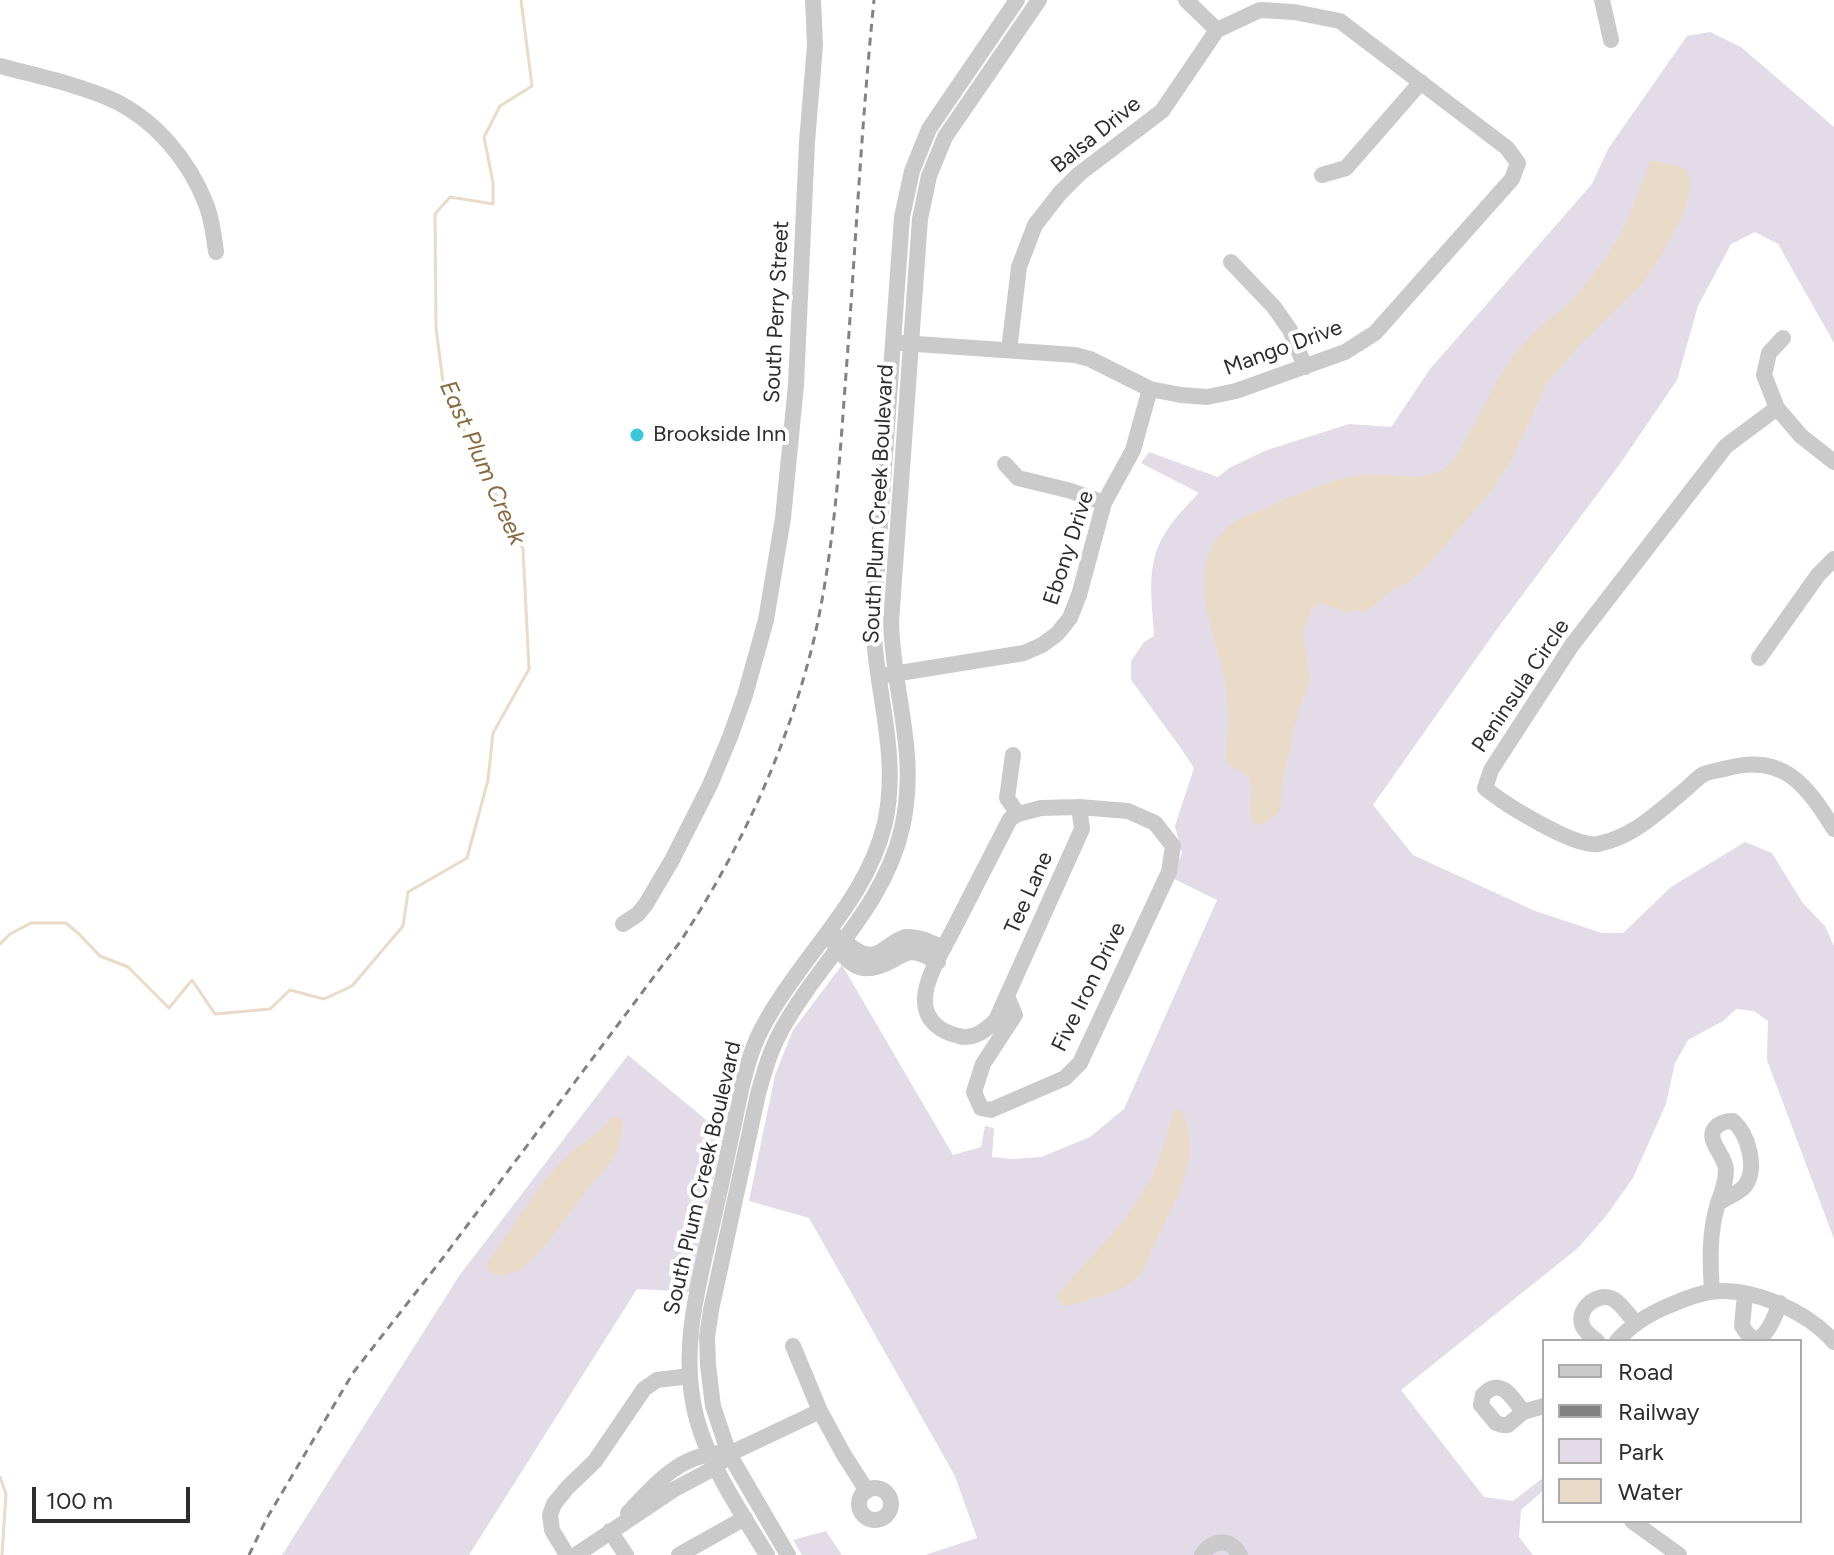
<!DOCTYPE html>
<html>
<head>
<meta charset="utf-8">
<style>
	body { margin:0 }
	#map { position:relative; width:1834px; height:1555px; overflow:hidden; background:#fff; font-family:Figtree,sans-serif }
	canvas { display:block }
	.legend { position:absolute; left:1542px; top:1339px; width:260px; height:184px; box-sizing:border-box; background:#fff; border:2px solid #ababab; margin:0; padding:10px 14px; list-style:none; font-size:24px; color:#2d2d2d }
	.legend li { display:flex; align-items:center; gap:16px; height:40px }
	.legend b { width:40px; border:2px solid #ababab }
	.scale { position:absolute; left:32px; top:1487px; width:158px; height:36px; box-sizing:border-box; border:4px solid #2d2d2d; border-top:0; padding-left:10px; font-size:24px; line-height:28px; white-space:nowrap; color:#2d2d2d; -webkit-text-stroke:6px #fff; paint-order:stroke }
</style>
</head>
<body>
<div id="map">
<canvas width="1834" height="1555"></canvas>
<ul class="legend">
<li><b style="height:10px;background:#cacaca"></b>Road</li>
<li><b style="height:10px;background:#828282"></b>Railway</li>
<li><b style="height:22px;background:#e4dbe9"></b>Park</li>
<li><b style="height:22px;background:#e9dbc8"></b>Water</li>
</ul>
<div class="scale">100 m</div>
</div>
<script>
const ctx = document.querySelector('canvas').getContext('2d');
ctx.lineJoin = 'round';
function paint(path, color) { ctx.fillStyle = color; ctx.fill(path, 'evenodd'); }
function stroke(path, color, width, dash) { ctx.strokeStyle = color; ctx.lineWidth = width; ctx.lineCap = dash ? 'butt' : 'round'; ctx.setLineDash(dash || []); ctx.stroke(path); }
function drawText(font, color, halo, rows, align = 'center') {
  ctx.font = font + ' Figtree,sans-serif'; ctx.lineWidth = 8; ctx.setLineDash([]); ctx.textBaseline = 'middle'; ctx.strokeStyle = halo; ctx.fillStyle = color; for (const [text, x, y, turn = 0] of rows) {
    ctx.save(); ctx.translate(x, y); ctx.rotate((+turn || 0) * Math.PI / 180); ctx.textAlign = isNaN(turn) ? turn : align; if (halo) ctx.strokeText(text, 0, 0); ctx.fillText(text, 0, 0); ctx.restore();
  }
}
paint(new Path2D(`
	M1710,32L1741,47L1834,127V343L1778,244L1755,232L1731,244L1698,306L1677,380L1622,461L1497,629L1373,805L1413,855L1535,911L1602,933H1623L1671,887L1745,842L1772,853L1802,902L1825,926L1834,946V1239L1767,1060L1768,1021L1754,1011L1736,1009L1723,1021L1688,1040L1675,1063L1666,1104L1633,1178L1606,1216L1578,1248L1401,1390L1484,1497L1513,1501L1544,1477V1490L1521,1510L1519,1537L1533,1555H925L977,1538L955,1476L809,1218L749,1201L775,1075L793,1030L842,965L953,1155L981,1147L985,1126L994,1128L992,1157L1013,1159L1041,1157L1090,1137L1124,1109L1217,900L1172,878L1182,853L1175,826L1194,768L1180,747L1131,680V661L1144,642L1154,636C1153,612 1148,584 1154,560C1160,533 1180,512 1199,493L1141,463L1149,452L1218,477L1229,468L1267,450L1349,424L1391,427L1430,369L1592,184L1608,149L1687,36Z
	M628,1055L723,1134L690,1292L637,1289L469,1555H282L459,1276Z
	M826,1531L842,1555H802L793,1540Z`), '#e4dbe9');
paint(new Path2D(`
	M1650,160C1661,163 1679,164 1688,171L1690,185L1684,213L1662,254L1641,285L1575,350L1547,383L1513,456L1495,486L1423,571L1408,583L1391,591L1364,613L1356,610L1347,613L1319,602L1311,611L1303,632L1310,680L1299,709L1298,718L1293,728L1291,748L1284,773L1280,809L1276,815L1268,822L1256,825C1244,814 1255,795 1250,781C1246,770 1231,769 1225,761C1228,736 1229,713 1226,689C1220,643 1189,592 1212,547C1216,538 1224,530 1232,524C1243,516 1257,512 1270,506C1299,494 1330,479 1362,475C1387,472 1422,484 1445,468C1453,462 1458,453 1463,444C1477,420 1489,394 1504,370C1515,352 1528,338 1543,324C1551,318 1560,312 1567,305C1611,259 1631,220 1650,160Z
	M1177,1109L1181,1110C1206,1155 1173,1204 1154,1245C1148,1258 1145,1273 1132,1282C1114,1294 1089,1300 1067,1306L1062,1305L1057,1299V1295C1086,1261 1119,1232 1142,1194C1158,1169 1166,1141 1173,1112Z
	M616,1117L623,1121C623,1131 620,1142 617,1151C610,1167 596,1178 586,1191C568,1214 550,1243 528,1263C517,1274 495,1282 486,1266L489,1261L540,1186L559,1164L574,1150L601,1130L611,1118Z`), '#e9dbc8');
stroke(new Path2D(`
	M0,944L10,934L31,923H66L79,934L100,956L128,967L169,1008L192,980L215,1014L270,1009L290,990L324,999L352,986L403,926L408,892L467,858L488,780L493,733L529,669L523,549L444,390L436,328L435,214L450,197L493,204V183L484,137L500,106L532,86L521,0
	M0,1477L6,1494L2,1555`), '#e9dbc8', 3);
stroke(new Path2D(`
	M1186,0L1217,30
	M1602,0L1611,40
	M0,66C37,76 77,84 113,100C155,120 189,160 206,204C212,219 214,236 216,252
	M1322,175L1346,168L1421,82
	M1231,262L1274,307L1290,330L1305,367
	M1783,338L1769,353L1764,375L1777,408L1801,436L1834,462
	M902,343L1075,355L1090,359L1150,389L1181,395L1207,397L1236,391L1345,352L1375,333L1512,179L1518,163L1507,148L1340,21L1294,12L1260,10L1217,30L1162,111L1079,174L1060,193L1035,225L1019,267L1009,350
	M1777,408L1726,446L1572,645L1491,770L1485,788C1504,804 1575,848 1598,844C1634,837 1659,811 1685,790C1691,785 1698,777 1704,774C1711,771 1721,770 1728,768C1784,753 1807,786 1834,829
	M1005,464L1018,478L1071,491L1104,503
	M1759,658L1818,575L1834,559
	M887,675L1024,653L1042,645L1057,634L1070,618L1079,595L1104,503L1133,450L1150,389
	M1013,755L1007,798L1018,814
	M623,924L638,914L646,904L672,860L710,785L730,737L745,695L766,620L783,518L796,385L807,142L815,45L813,0
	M838,937C846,942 856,952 865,954C881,959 891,939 907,937C920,936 932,943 944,948
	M834,944C853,971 866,975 895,959C900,956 906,952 913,952C922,953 930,958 938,962
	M1007,996L1015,1015L983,1064L974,1092L981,1108L991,1110L1065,1078L1080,1063L1169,872L1173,846L1155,823L1128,811L1079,807L1041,808L1018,814L1010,819C991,856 972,893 953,930C944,948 925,978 925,999C924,1020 940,1032 959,1036C974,1040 986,1030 996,1020L1082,829L1079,807
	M1712,1291C1710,1261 1709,1232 1718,1203C1726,1198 1739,1193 1745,1186C1758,1168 1748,1134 1733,1121C1726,1121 1720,1122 1715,1128C1705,1140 1726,1156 1726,1170C1726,1181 1722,1193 1718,1203
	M1745,1294L1742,1326C1760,1358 1774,1319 1780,1303
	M1597,1341C1592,1337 1586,1333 1583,1327C1575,1310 1597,1291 1613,1299C1622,1304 1629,1316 1636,1323
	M1617,1341C1631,1325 1649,1314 1668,1306C1682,1300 1695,1294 1710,1292C1751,1286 1807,1311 1834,1342
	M793,1346L820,1411L844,1455L867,1491
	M1523,1412C1513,1398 1501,1376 1483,1395L1481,1405L1496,1423L1502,1425H1508L1523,1412L1544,1406
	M859 1504a16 16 0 1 1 32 0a16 16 0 1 1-32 0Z
	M628,1513C654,1485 679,1455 720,1453
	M1632,1521L1679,1555
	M610,1531L626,1555
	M567,1555L552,1530L550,1515L554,1504L567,1488L595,1461L644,1389L657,1380L690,1376
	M576,1555L673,1490L716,1467L729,1454L820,1411
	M679,1555L745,1518
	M767,1555C741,1512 711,1469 697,1420C678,1351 699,1283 714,1216C724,1174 732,1132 741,1090C747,1066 753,1043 766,1021C803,954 867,900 885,823C900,753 875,690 873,622L902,217L912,171L929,129L1017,0
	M788,1555L729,1454L713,1406L708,1365L707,1337L711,1310L758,1094C764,1072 770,1051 781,1031C819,961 884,908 902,828C919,753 893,695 891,622L920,219L929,176L945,137L1039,0
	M1202,1555C1212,1539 1230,1538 1240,1555`), '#cacaca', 16);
stroke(new Path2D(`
	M249,1555L267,1518L353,1373L442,1259L680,942C741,849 788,747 814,639C833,556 839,471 845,387C855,258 861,128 874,0`), '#828282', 3, [8, 6]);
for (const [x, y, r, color] of [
	[637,435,8,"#38c8da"]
]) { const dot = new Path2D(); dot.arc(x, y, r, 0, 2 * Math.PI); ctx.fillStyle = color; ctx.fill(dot); stroke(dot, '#fff', 3); }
drawText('22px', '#2d2d2d', '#fff', [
	["Balsa Drive",1096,135,-39],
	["South Perry Street",777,312,-87],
	["Mango Drive",1283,348,-20],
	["South Plum Creek Boulevard",879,504,-87],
	["Ebony Drive",1069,548,-72],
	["Peninsula Circle",1521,686,-56],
	["Tee Lane",1029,893,-66],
	["Five Iron Drive",1089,987,-64],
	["South Plum Creek Boulevard",703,1178,-77]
]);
drawText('22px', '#2d2d2d', '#fff', [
	["Brookside Inn",653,435]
], 'left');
drawText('italic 24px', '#896a40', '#fff', [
	["East Plum Creek",482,463,66]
]);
</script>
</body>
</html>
